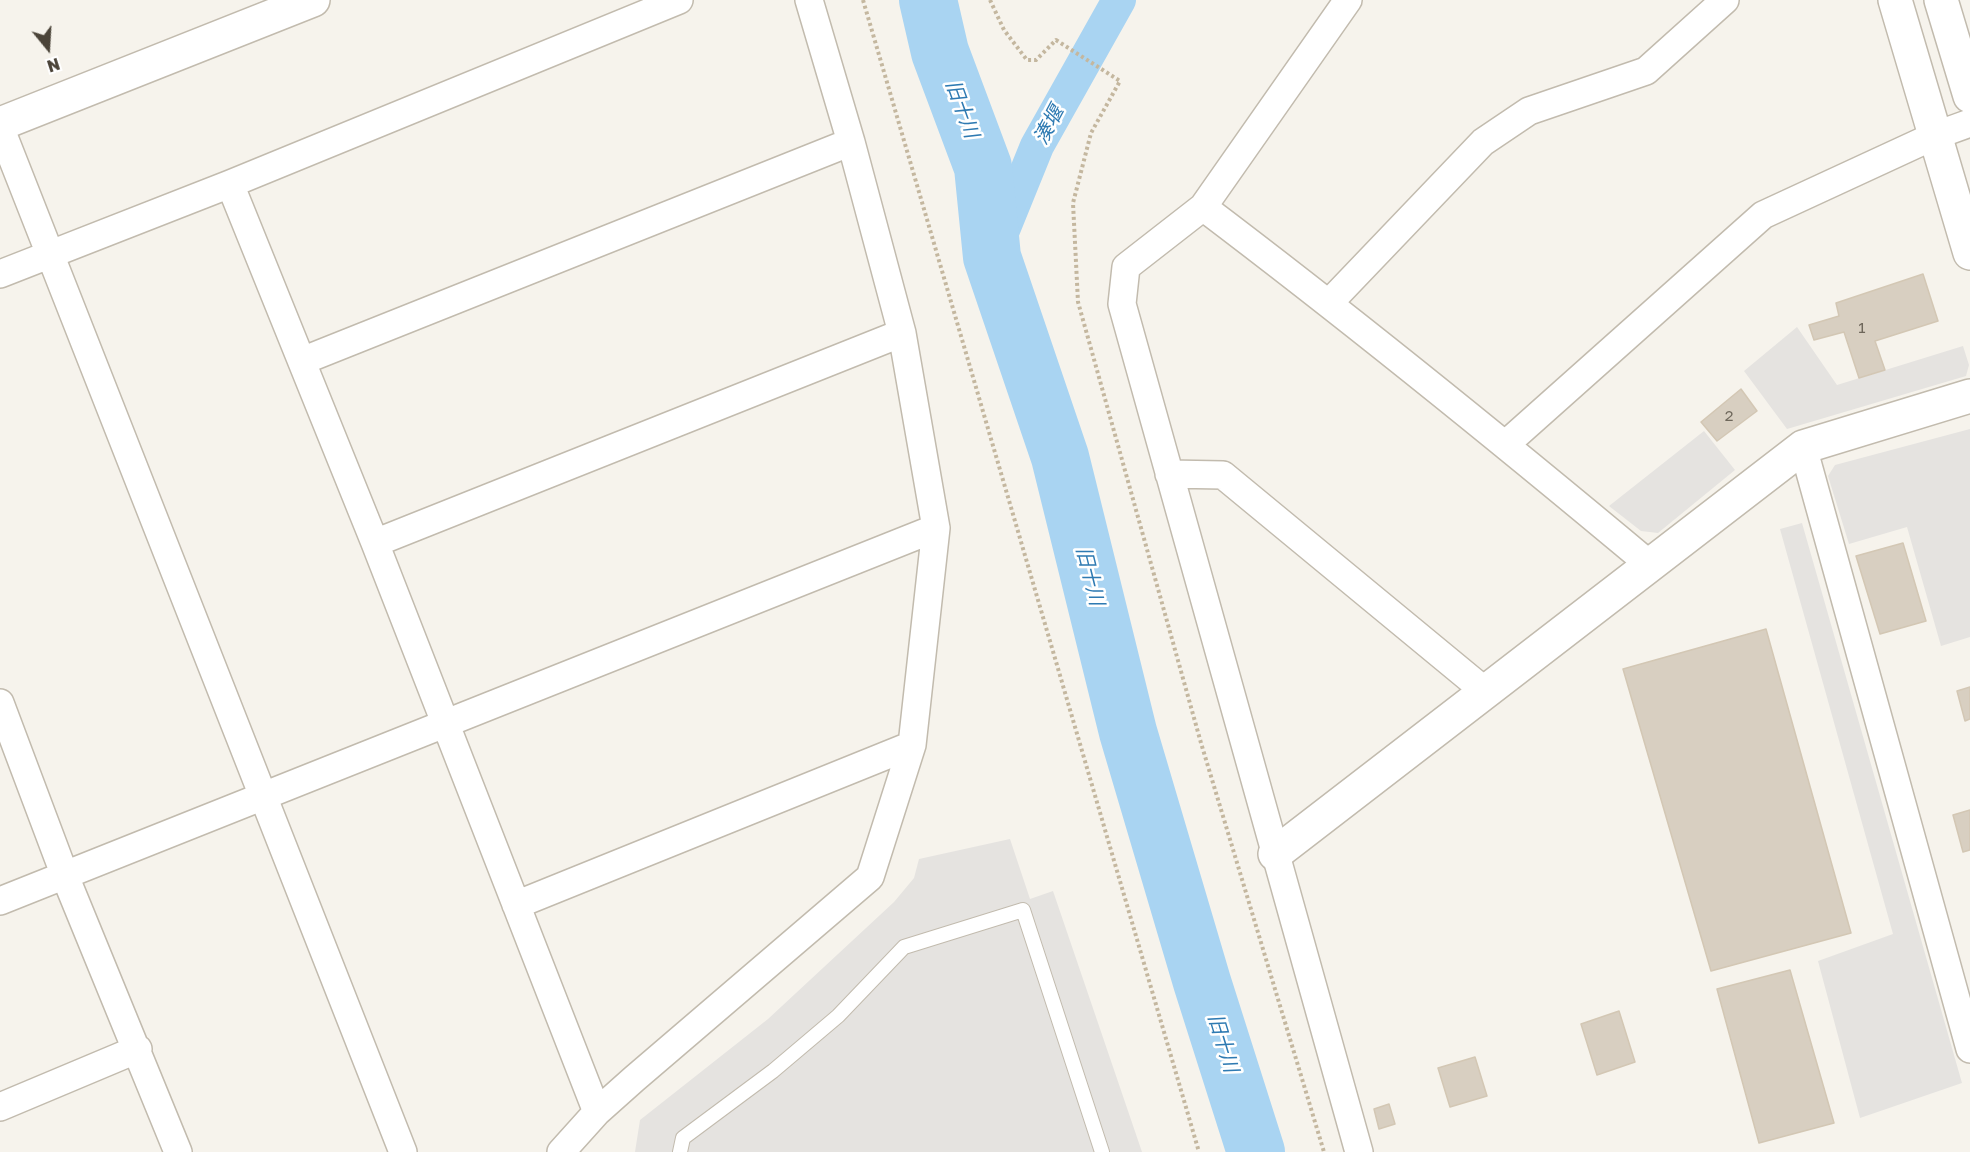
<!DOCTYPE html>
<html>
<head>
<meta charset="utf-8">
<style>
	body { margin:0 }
	#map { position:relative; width:1970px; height:1152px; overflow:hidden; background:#f6f3ec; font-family:"Golos Text",sans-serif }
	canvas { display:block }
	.north { position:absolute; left:18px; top:18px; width:60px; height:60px; -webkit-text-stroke:4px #fff; paint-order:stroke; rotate:162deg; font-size:16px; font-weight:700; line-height:24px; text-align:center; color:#4b4439 }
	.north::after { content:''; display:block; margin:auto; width:21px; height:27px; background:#4b4439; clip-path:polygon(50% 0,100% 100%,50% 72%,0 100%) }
</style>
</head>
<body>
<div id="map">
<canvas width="1970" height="1152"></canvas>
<div class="north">N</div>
</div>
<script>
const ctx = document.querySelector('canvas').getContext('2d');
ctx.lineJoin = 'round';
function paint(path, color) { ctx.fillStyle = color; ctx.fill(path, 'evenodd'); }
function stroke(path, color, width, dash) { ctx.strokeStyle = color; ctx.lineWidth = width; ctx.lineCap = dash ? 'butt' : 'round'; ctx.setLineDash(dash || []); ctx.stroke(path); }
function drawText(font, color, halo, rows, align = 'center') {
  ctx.font = font + ' "Golos Text","Noto Sans JP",sans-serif'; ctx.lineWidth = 5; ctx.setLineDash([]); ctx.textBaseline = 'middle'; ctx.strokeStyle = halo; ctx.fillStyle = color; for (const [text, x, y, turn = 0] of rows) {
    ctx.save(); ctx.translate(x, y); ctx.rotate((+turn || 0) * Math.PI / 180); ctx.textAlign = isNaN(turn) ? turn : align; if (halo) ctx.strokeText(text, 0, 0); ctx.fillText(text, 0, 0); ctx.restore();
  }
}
paint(new Path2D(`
	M1797,327L1837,385L1963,346L1969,365L1966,376L1787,429L1744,371Z
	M1970,429V637L1941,646L1907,527L1849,544L1828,476L1835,465Z
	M1704,431L1735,470L1658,533L1641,531L1609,506Z
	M1802,523L1962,1083L1860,1118L1818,961L1893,934L1780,529Z
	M1010,839L1030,899L1053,891L1142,1152H635L640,1120L768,1019L894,902L914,878L919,859Z`), '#e5e3e0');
stroke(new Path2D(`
	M992,257L1037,146L1119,0`), '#a9d4f2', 34);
stroke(new Path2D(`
	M928,0L940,52L983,167L992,257L1060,457L1128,732L1202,982L1256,1152`), '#a9d4f2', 58);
const building = new Path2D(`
	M1923,274L1938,321L1875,341L1885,370L1859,378L1844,332L1814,340L1809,325L1839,316L1836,303Z
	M1741,389L1757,411L1717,441L1701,422Z
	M1903,543L1926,621L1880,634L1856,556Z
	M1766,629L1851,933L1711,971L1623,669Z
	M1970,687V719L1965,721L1957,691Z
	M1970,810V850L1963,852L1953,815Z
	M1790,970L1834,1123L1759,1143L1717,989Z
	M1619,1011L1635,1062L1597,1075L1581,1024Z
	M1475,1057L1487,1096L1450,1107L1438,1068Z
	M1389,1104L1395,1124L1379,1129L1374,1109Z`);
paint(building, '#d8cfc1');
stroke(building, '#d3c7b4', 1.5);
const service = new Path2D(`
	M680,1152L683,1138L773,1071L838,1016L904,947L1023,910L1102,1152`);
const minor = new Path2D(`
	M1348,0L1203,207L1126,267L1122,304L1359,1152
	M0,127L403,1152
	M230,184L375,543L597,1112
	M1203,207C1355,322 1503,442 1649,564
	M0,274L230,184L679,0
	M1329,303L1483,142L1529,111L1646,71L1725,0
	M302,361L851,142
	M1506,444L1763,215L1934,136L1970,123
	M1803,447L1970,1049
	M1169,474L1223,475L1486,692
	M375,543L902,333
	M0,703L65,876L178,1152
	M0,901L936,528
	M516,905L912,745
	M0,1107L138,1049
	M561,1152L597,1112L634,1079L870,877L912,745L936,528L902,333L851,142L809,0`);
const tertiary = new Path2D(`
	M1895,0L1970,253
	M1941,0L1970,96
	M0,124L313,0
	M1275,854L1803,447L1970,396`);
stroke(service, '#c2bbae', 16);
stroke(minor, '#c2bbae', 30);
stroke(tertiary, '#c2bbae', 36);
stroke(new Path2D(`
	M863,0L1199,1152
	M990,0L1004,30L1027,60H1036L1056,40L1120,81L1091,133L1073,203L1078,302L1201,743L1324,1152`), '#c4b79f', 4, [3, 3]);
stroke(service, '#fff', 14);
stroke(minor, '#fff', 27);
stroke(tertiary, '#fff', 33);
drawText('15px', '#6e675b', null, [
	["1",1862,328],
	["2",1729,416]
]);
drawText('italic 20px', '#2e7ab2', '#fff', [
	["旧十川",962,109,70],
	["湊堰",1049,125,-62],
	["旧十川",1090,576,76],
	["旧十川",1223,1043,73]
]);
</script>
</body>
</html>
